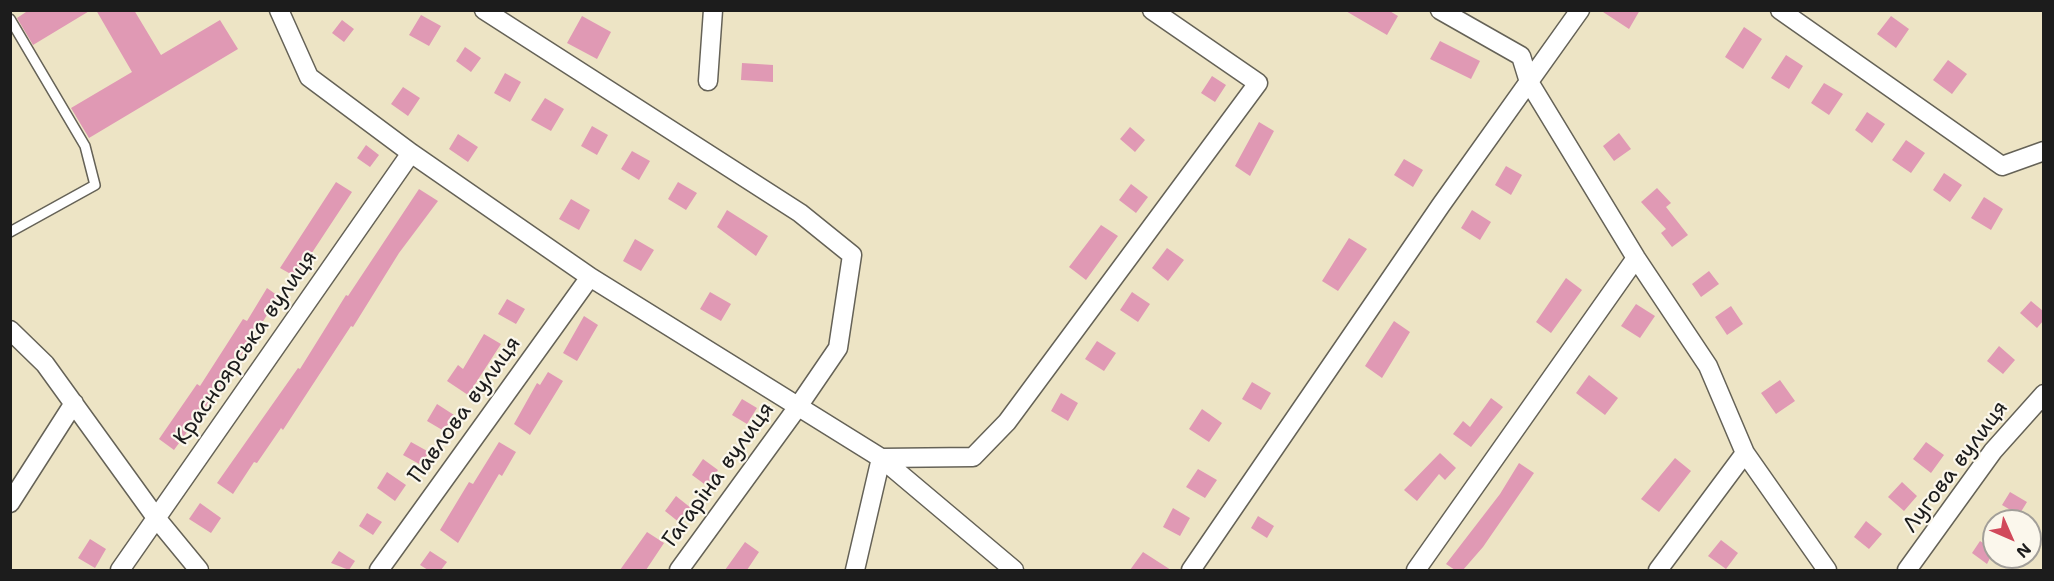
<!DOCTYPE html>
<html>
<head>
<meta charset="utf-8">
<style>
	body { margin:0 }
	#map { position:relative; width:2054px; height:581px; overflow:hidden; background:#ede4c5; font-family:"Shantell Sans",sans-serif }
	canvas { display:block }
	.frame { position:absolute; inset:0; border:12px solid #1c1c1c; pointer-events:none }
	.north { position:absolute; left:1982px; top:509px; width:60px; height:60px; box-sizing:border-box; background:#fbf7ec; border:2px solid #a29f99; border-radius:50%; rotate:135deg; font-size:16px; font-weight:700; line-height:24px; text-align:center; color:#1c1c1c }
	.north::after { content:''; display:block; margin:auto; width:21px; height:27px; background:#d1495b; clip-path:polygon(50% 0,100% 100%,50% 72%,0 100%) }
</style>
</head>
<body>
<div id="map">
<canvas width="2054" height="581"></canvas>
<div class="frame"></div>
<div class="north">N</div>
</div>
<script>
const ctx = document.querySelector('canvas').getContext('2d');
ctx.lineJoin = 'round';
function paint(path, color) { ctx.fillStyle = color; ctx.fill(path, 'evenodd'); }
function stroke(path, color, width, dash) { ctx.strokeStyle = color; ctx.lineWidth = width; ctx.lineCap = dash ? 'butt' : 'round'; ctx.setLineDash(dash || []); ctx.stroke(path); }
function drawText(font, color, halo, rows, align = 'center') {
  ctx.font = font + ' "Shantell Sans",sans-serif'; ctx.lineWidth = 4.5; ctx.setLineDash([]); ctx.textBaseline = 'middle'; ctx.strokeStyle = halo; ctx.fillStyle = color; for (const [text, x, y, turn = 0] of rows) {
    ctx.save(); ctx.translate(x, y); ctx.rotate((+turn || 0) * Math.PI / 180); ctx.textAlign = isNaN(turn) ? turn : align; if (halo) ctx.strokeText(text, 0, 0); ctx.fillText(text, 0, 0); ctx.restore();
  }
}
paint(new Path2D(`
	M29,10H91L33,45L17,18Z
	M96,10H134L161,55L220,20L238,49L89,138L71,108L132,72Z
	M1344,10H1388L1398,16L1387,35Z
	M1600,10H1640L1629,29Z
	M421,15L441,26L429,46L409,35Z
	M582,16L611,32L597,59L567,43Z
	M1891,16L1909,29L1896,48L1877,34Z
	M342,20L354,29L344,42L332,33Z
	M1744,27L1762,39L1743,69L1725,57Z
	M1440,41L1480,61L1471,79L1430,59Z
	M465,47L481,58L471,72L456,61Z
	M1786,55L1803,66L1789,89L1771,78Z
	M1948,60L1967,74L1952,94L1933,80Z
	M742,63L773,65V82L741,80Z
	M505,73L521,82L510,102L494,93Z
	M1212,76L1226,85L1215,102L1201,93Z
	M1824,83L1843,94L1829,115L1811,103Z
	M403,87L420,98L408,116L391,104Z
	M545,98L564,109L551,131L531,120Z
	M1867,112L1885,124L1872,143L1855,130Z
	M1259,122L1274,131L1250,176L1235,166Z
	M592,126L608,135L597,155L581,146Z
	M1130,127L1145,140L1135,152L1120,139Z
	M1619,133L1631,149L1614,161L1603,146Z
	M458,134L478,147L468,162L449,149Z
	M1906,140L1925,153L1911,173L1892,160Z
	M366,145L379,155L370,167L357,158Z
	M632,151L650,161L639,180L621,169Z
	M1404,159L1423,170L1413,187L1394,175Z
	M1506,166L1522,175L1511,195L1495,185Z
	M1944,173L1962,185L1950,202L1933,190Z
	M336,182L352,192L296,277L280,268Z
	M678,182L697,193L686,210L668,199Z
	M1131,184L1148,197L1136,213L1119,200Z
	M1657,188L1671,203L1666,207L1688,235L1672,247L1661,233L1666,229L1641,202Z
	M419,189L438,201L399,253L353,327L351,326L283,430L281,428L257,463L254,462L233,494L217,483L298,368L300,369L346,295L348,296Z
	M1984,197L2003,209L1991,230L1971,218Z
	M571,199L590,210L579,230L559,219Z
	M727,210L768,236L756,256L717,227Z
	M1472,210L1491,222L1480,240L1461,228Z
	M1101,225L1118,236L1086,280L1069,267Z
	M1349,238L1367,249L1338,291L1322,281Z
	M635,239L654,250L641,271L623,261Z
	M1167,248L1184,260L1168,281L1152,268Z
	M1709,271L1719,284L1701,297L1692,284Z
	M1566,278L1582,290L1551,333L1536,322Z
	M267,288L281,298L272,313L269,312L225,380L174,450L159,439L197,384L200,386L243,319L247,321Z
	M710,292L731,304L721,321L700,309Z
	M1132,292L1150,304L1138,322L1120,310Z
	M507,299L525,309L516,324L498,314Z
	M2031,301L2043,311V321L2037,328L2020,313Z
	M1636,304L1655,316L1640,338L1621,326Z
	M1731,306L1743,324L1727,335L1715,317Z
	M584,316L598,325L577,361L563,353Z
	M1394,321L1410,332L1382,378L1365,366Z
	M484,334L501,344L468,395L447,381L458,365L463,369Z
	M1097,341L1116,353L1104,371L1085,359Z
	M1999,346L2015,360L2003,374L1987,361Z
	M548,372L563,381L530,435L514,424L537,383L540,385Z
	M1589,375L1618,398L1605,415L1576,393Z
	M1780,380L1795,401L1776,414L1761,393Z
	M1252,382L1271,393L1261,410L1242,399Z
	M1061,393L1078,403L1068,421L1051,411Z
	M1491,398L1503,407L1471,447L1453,434L1463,421L1470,427Z
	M742,399L757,408L747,424L732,415Z
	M437,404L454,415L444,431L427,421Z
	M1202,409L1222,423L1209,442L1189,429Z
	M411,442L429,452L421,465L403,455Z
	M499,442L516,452L502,476L499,474L458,543L440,530L469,482L473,484Z
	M1926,442L1944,455L1931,473L1913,459Z
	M1440,453L1456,468L1445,480L1439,474L1417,501L1404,490Z
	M1675,458L1691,471L1659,512L1641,499Z
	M703,459L718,470L707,486L692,475Z
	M1519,463L1534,473L1483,547L1463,570H1455L1446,564L1500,494Z
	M1198,469L1217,480L1205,498L1186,487Z
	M387,472L406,485L395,501L377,488Z
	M1902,482L1917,496L1904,511L1888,497Z
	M2010,492L2027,502L2019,515L2002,505Z
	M676,496L691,508L680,523L665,511Z
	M200,503L221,518L211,533L189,519Z
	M1173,508L1190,518L1180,536L1163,527Z
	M367,513L382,522L373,535L359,526Z
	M1258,516L1274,526L1267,538L1251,528Z
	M1866,521L1882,534L1869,549L1854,537Z
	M647,532L664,543L646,570H620Z
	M90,539L106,549L95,568L78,558Z
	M1721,540L1738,553L1726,569L1708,556Z
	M1980,541L1994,550L1987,564L1972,553Z
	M745,542L759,552L747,570H725Z
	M339,551L355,561L349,570L331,563Z
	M430,551L447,562L441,570H428L420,565Z
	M1143,552L1171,570H1130Z`), '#e099b4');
const service = new Path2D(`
	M10,19L85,146L95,185L10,232`);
const minor = new Path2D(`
	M279,10L309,77L411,153L590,277L881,458L1014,570
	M484,10L800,213L852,255L838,348L797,408L679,570
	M1440,10L1521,56L1529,82L1636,258L1708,366L1745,453L1827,570
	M1780,10L2002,166L2044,151
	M708,81L713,10
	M10,330L45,364L157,519L199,570
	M10,503L74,403
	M120,570L411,153
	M379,570L590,277
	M855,570L881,458L973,457L1007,422L1258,83L1152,10
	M1191,570L1441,205L1580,10
	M1416,570L1636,258
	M1658,570L1745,453
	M1907,570L1993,451L2044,394`);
stroke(service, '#656257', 12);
stroke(minor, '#656257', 21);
stroke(service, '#fff', 9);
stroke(minor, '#fff', 18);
drawText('22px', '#1c1c1c', '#fbf7ec', [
	["Красноярська вулиця",246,348,-55],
	["Павлова вулиця",465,410,-54],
	["Лугова вулиця",1956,467,-53],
	["Гагаріна вулиця",719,475,-54]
]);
</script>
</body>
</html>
